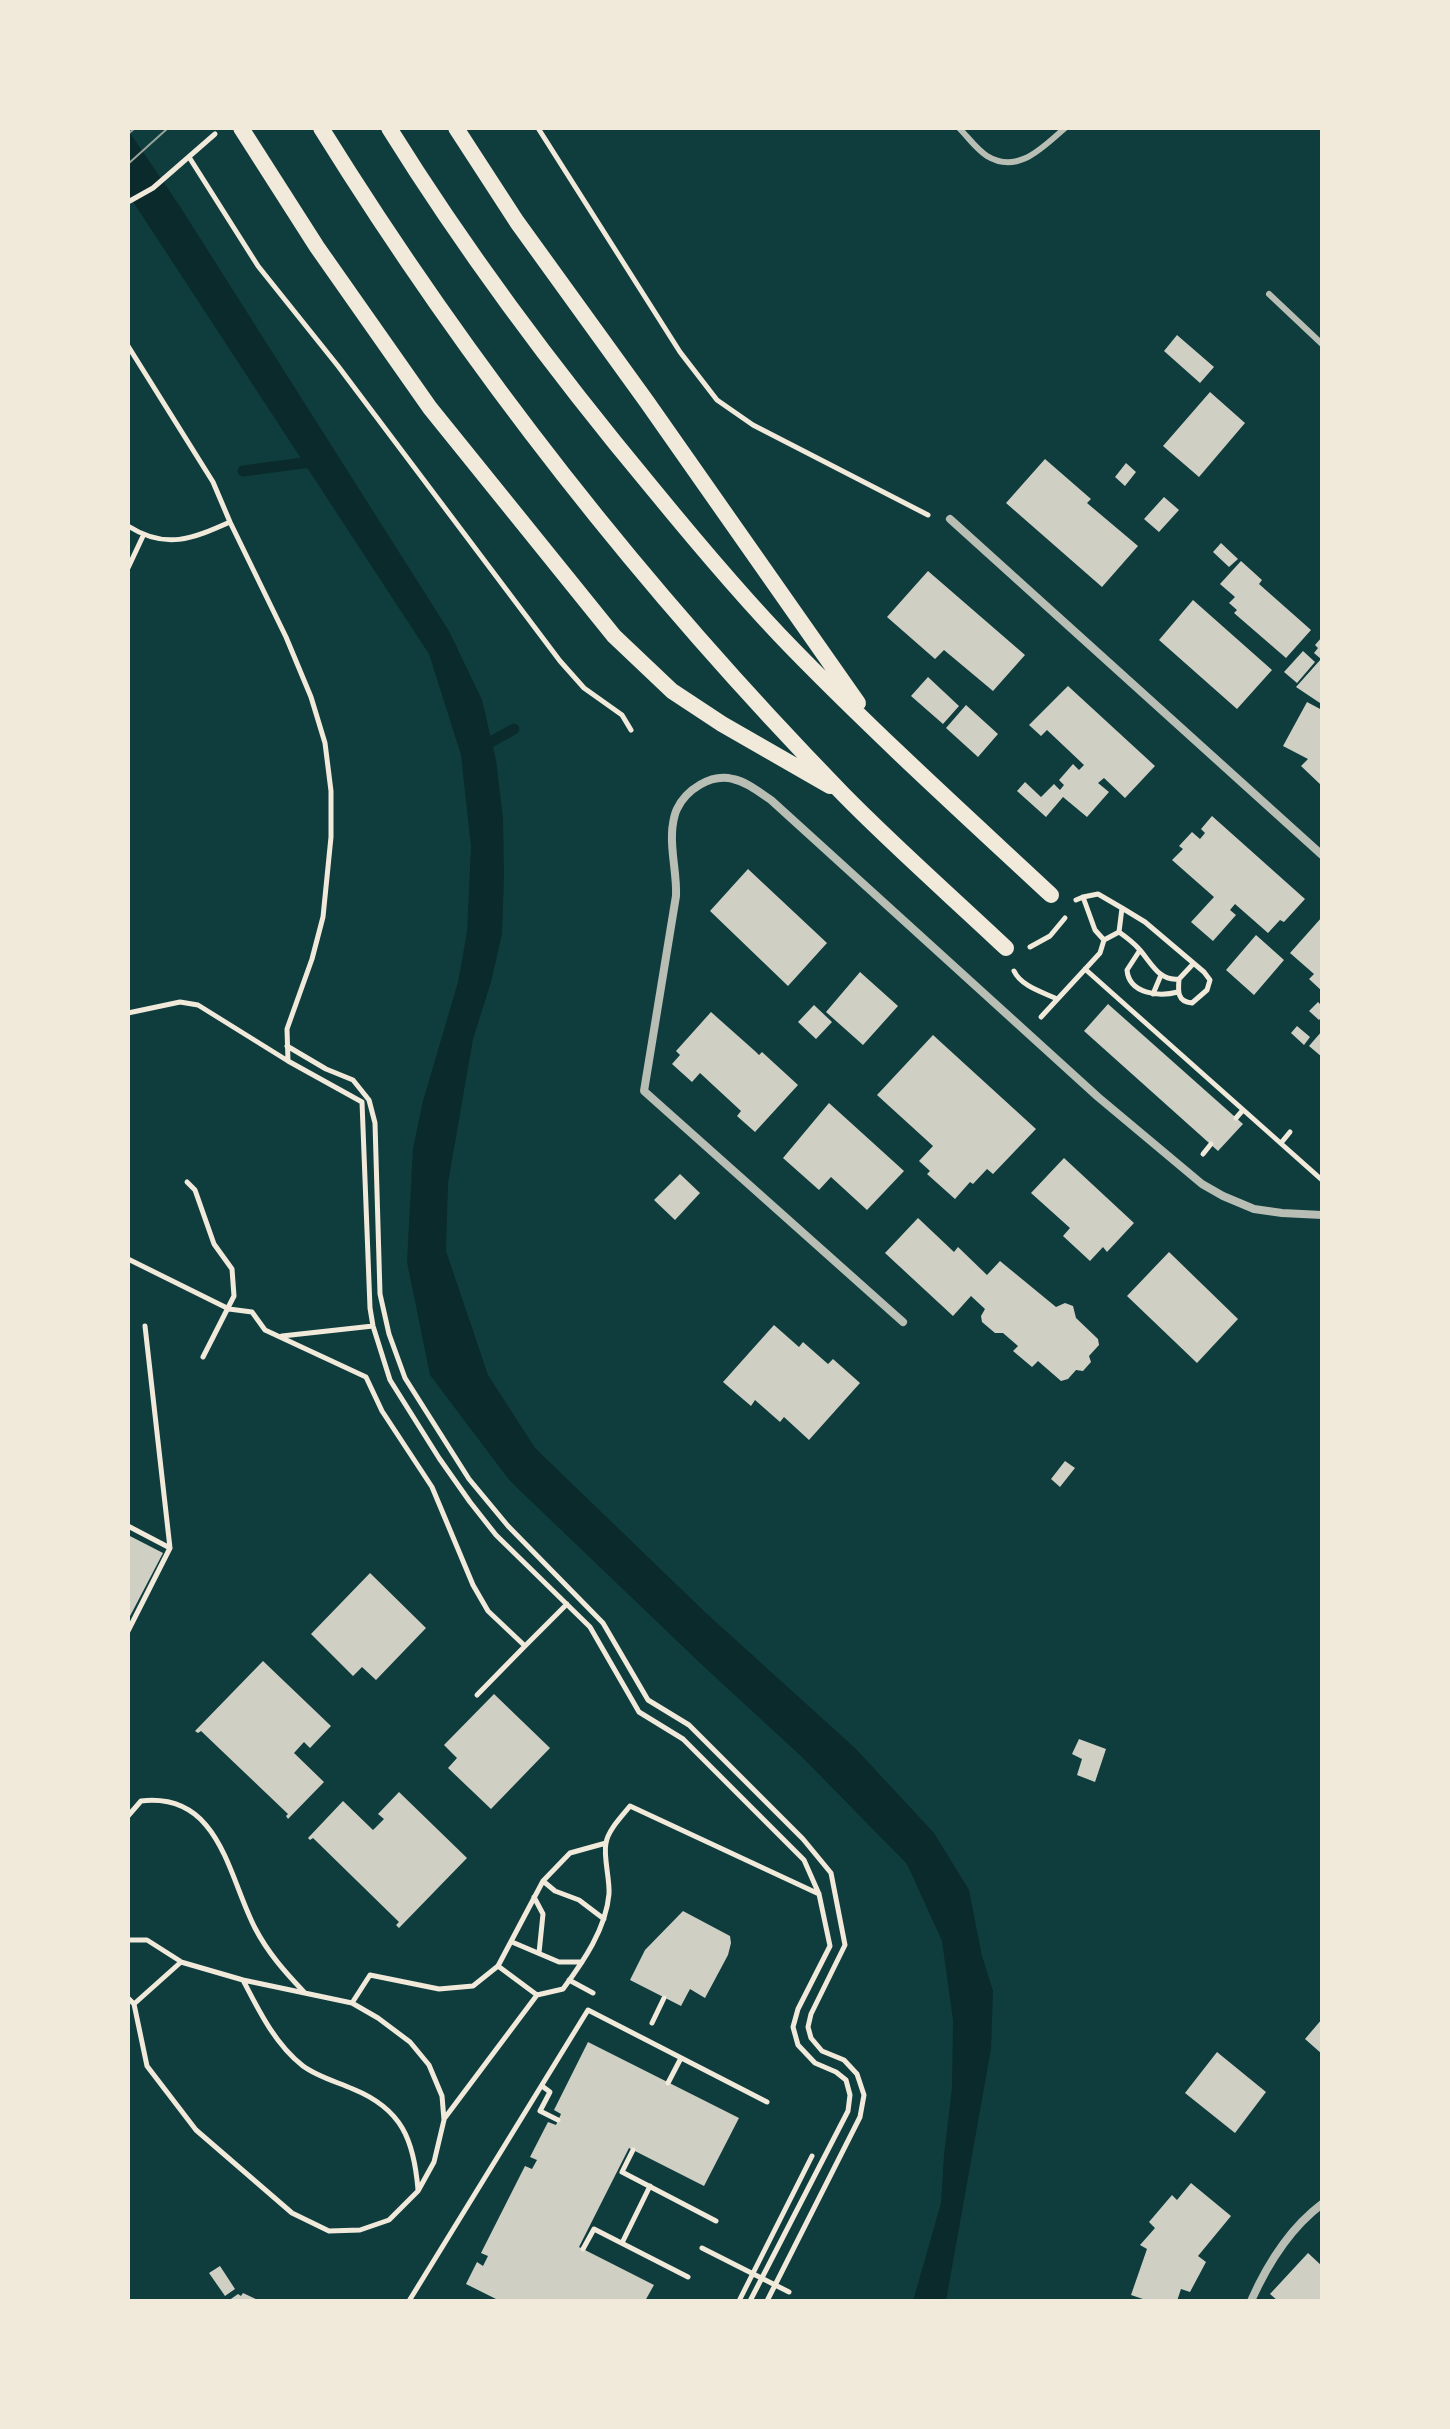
<!DOCTYPE html>
<html>
<head>
<meta charset="utf-8">
<style>
	body { margin:0 }
	#map { position:relative; width:1450px; height:2429px; overflow:hidden; background:#0f3d3e; font-family:Figtree,sans-serif }
	canvas { display:block }
	.frame { position:absolute; inset:0; border:130px solid #f1e9da; pointer-events:none }
</style>
</head>
<body>
<div id="map">
<canvas width="1450" height="2429"></canvas>
<div class="frame"></div>
</div>
<script>
const ctx = document.querySelector('canvas').getContext('2d');
ctx.lineJoin = 'round';
function paint(path, color) { ctx.fillStyle = color; ctx.fill(path, 'evenodd'); }
function stroke(path, color, width, dash) { ctx.strokeStyle = color; ctx.lineWidth = width; ctx.lineCap = dash ? 'butt' : 'round'; ctx.setLineDash(dash || []); ctx.stroke(path); }
paint(new Path2D(`
	M128,130L179,205L449,631L482,700L496,760L503,818L504,876L502,934L491,982L473,1039L448,1183L446,1251L488,1375L535,1448L706,1613L856,1749L934,1833L969,1890L982,1956L993,1991L991,2049L946,2301H913L941,2203L944,2155L952,2088L953,2020L942,1941L907,1864L802,1757L700,1663L510,1481L430,1375L407,1262L413,1148L423,1101L458,982L467,932L471,847L461,755L429,654L128,194Z`), '#0a2a2b');
stroke(new Path2D(`
	M243,471L318,461
	M480,748L514,729`), '#0a2a2b', 11);
paint(new Path2D(`
	M1177,335L1214,367L1200,383L1164,351Z
	M1210,392L1245,423L1199,477L1163,446Z
	M1045,459L1091,499L1087,503L1138,546L1102,587L1006,503Z
	M1126,463L1136,472L1125,486L1115,477Z
	M1164,497L1179,510L1159,532L1144,519Z
	M1221,543L1238,559L1229,567L1213,552Z
	M1241,561L1262,580L1259,584L1311,630L1286,658L1234,613L1237,610L1229,603L1235,597L1220,584Z
	M928,571L1025,655L993,691L944,650L935,659L887,617Z
	M1193,600L1272,670L1237,709L1159,640Z
	M1322,637V700L1320,703L1296,687L1321,659L1314,653L1318,648L1315,645Z
	M1303,651L1315,662L1297,683L1284,672Z
	M928,677L959,706L943,724L911,696Z
	M1068,686L1155,766L1125,798L1104,778L1098,783L1109,792L1087,817L1063,797L1046,817L1017,791L1025,782L1041,797L1054,784L1060,790L1064,785L1059,780L1073,764L1079,770L1084,765L1047,730L1041,736L1029,725Z
	M1307,702L1322,710V786L1301,766L1308,759L1283,746Z
	M966,705L998,734L978,757L946,728Z
	M1212,816L1305,899L1284,922L1280,920L1268,933L1235,904L1230,910L1236,915L1213,941L1191,922L1214,897L1172,860L1183,849L1179,846L1192,832L1200,839L1205,833L1201,829Z
	M748,869L827,943L788,986L710,911Z
	M1322,917V991L1309,979L1314,974L1290,953Z
	M1256,935L1284,960L1254,995L1226,970Z
	M860,972L898,1006L863,1045L826,1012Z
	M1318,1002L1322,1006V1017L1319,1020L1309,1011Z
	M1108,1004L1243,1124L1218,1151L1084,1031Z
	M814,1005L832,1022L816,1039L798,1022Z
	M711,1012L756,1052L759,1055L762,1052L798,1085L755,1132L737,1116L741,1111L700,1073L692,1082L672,1064L680,1055L676,1051Z
	M1297,1026L1310,1037L1304,1045L1291,1033Z
	M1322,1031V1057L1309,1046Z
	M933,1035L1036,1129L993,1174L987,1169L973,1184L970,1182L955,1199L927,1174L930,1171L919,1161L933,1146L877,1095Z
	M829,1103L904,1171L867,1210L831,1177L819,1190L783,1158Z
	M1064,1158L1134,1223L1107,1252L1103,1247L1090,1261L1063,1236L1070,1228L1031,1193Z
	M680,1174L700,1193L675,1220L654,1200Z
	M918,1218L954,1252L958,1247L987,1275L1000,1261L1056,1307L1065,1303L1073,1306L1076,1318L1098,1339L1099,1345L1089,1356L1091,1362L1083,1371L1076,1370L1068,1379L1061,1381L1038,1361L1032,1367L1013,1351L1018,1346L1003,1333H995L982,1322L981,1316L985,1309L971,1296L953,1316L885,1253Z
	M1169,1252L1238,1319L1197,1363L1127,1296Z
	M774,1325L799,1347L803,1342L828,1364L833,1359L860,1383L809,1440L784,1417L780,1422L755,1400L751,1406L723,1382Z
	M1065,1461L1075,1468L1060,1487L1051,1479Z
	M128,1535L163,1553L128,1620Z
	M370,1573L426,1628L376,1680L362,1667L353,1676L311,1634Z
	M263,1661L331,1726L310,1748L304,1742L294,1753L324,1782L288,1819L286,1816L288,1814L201,1731L198,1733L195,1731Z
	M494,1694L550,1748L491,1809L448,1768L457,1758L444,1745Z
	M1079,1739L1106,1749L1095,1782L1077,1775L1082,1759L1072,1754Z
	M399,1792L467,1858L399,1928L396,1925L399,1922L313,1838L310,1840L308,1838L343,1801L373,1830L384,1819L378,1814Z
	M683,1911L730,1936L731,1943L728,1955L705,1998L690,1989L681,2006L630,1980L645,1950Z
	M1322,2019V2054L1305,2039Z
	M588,2042L739,2118L704,2186L629,2148L579,2247L654,2285L645,2301H500L466,2284L477,2262L483,2266L488,2256L481,2253L525,2166L532,2169L537,2160L530,2157L548,2122L556,2125L561,2114L554,2110Z
	M1217,2052L1266,2092L1235,2133L1185,2093Z
	M1191,2183L1231,2216L1198,2256L1206,2262L1190,2292L1181,2289L1177,2301H1149L1131,2295L1147,2249L1140,2245L1155,2228L1149,2222L1172,2195L1177,2200Z
	M1308,2253L1322,2266V2301H1278L1270,2294Z
	M220,2266L235,2289L225,2296L209,2273Z
	M243,2293L260,2301H228L238,2294L241,2296Z`), '#cfcfc3');
stroke(new Path2D(`
	M538,128L680,352L717,400L753,425L928,515
	M189,157L258,266L338,366L560,661L584,688L622,715L631,730
	M128,202L153,188L215,134
	M128,346L213,482L230,522L286,637L311,697L325,743L331,791V837L323,917L312,959L287,1029L288,1061
	M128,526C166,550 192,539 230,522
	M128,568L143,536
	M1083,897L1098,894L1122,908L1119,932
	M1076,900L1083,897L1095,930L1104,940
	M1122,908L1145,922L1204,972L1210,980L1207,990L1192,1003C1177,1002 1178,991 1179,979
	M1030,947L1050,936L1065,918
	M1140,950L1127,970C1129,994 1159,997 1178,992
	M1085,969L1322,1180
	M1014,971C1021,986 1042,992 1057,999
	M1153,994L1161,975
	M128,1013L180,1002L198,1005L288,1061L362,1102L370,1308L373,1326L390,1380L439,1458L470,1502L496,1535L590,1627L639,1712L683,1739L804,1860L819,1894L830,1946L798,2009L793,2027L798,2045L815,2063L836,2072L846,2080L850,2095L848,2111L750,2301
	M1041,1017L1100,953L1104,940L1119,932C1126,937 1133,942 1139,949C1151,962 1159,982 1179,979L1193,964
	M287,1046L326,1069L353,1080L369,1100L375,1123L380,1294L389,1334L405,1378L469,1479L508,1526L603,1623L648,1700L689,1725L803,1839L831,1873L845,1945L811,2014L808,2027L811,2038L822,2051L844,2060L857,2074L864,2095L860,2117L767,2301
	M1236,1118L1243,1110
	M1281,1143L1290,1132
	M1203,1154L1211,1144
	M187,1182L195,1190L214,1244L232,1269L234,1296L203,1357
	M128,1259L229,1309L252,1312L265,1330L366,1377L382,1411L432,1487L473,1585L488,1611L525,1646L477,1695
	M145,1326L170,1548
	M282,1336L373,1326
	M128,1526L170,1548L128,1631
	M525,1646L567,1604
	M128,1816L141,1801C220,1792 228,1876 255,1928C268,1953 285,1972 304,1992
	M543,1881L555,1891L579,1900L604,1919
	M534,1897L543,1914L539,1953
	M128,1940H147L180,1961
	M512,1942L559,1962H582
	M498,1966L537,1995
	M243,1980C259,2011 275,2044 303,2066C316,2076 337,2082 353,2089C402,2109 414,2140 418,2190
	M569,1980L593,1993
	M128,1998L134,2004L147,2066L196,2130L292,2213L329,2231L360,2230L389,2220L418,2191L434,2162L444,2120L442,2096L429,2065L410,2042L378,2018L352,2003L243,1980L181,1962L134,2004
	M352,2003L370,1975L439,1989L473,1986L498,1966L543,1881L570,1853L606,1843
	M652,2023L664,1998
	M668,2083L681,2058
	M542,2086L550,2092L540,2111L558,2120
	M444,2119L537,1995L563,1989C583,1962 606,1929 609,1894C610,1879 603,1856 606,1843C608,1830 622,1816 630,1806L819,1894
	M633,2150L622,2172L716,2221
	M622,2243L650,2186
	M702,2248L789,2292
	M583,2249L594,2229L688,2277
	M409,2301L588,2010L767,2102
	M739,2301L812,2156`), '#f1e9da', 5);
stroke(new Path2D(`
	M959,128C968,137 976,149 987,156C1018,175 1043,147 1065,128
	M1269,294L1322,344`), '#b8beb3', 6);
stroke(new Path2D(`
	M950,519L1322,855
	M903,1322L644,1091L676,896C677,875 671,854 672,834C672,827 674,815 677,809C686,790 711,773 733,779C747,782 759,792 771,800L1098,1097L1202,1184L1223,1196L1254,1209L1282,1213L1322,1215
	M1251,2301C1267,2265 1290,2228 1322,2204`), '#b8beb3', 8);
stroke(new Path2D(`
	M241,128L317,247L430,408L614,636L672,691L722,724L830,786
	M321,128C470,368 646,592 843,794C895,847 952,897 1006,948
	M389,128C468,255 558,375 653,489C698,544 743,598 793,649C876,734 964,814 1051,895
	M456,128L517,222L647,402L858,703`), '#f1e9da', 16);
stroke(new Path2D(`
	M128,134L135,128
	M128,164L168,128`), '#97a49c', 2);
</script>
</body>
</html>
